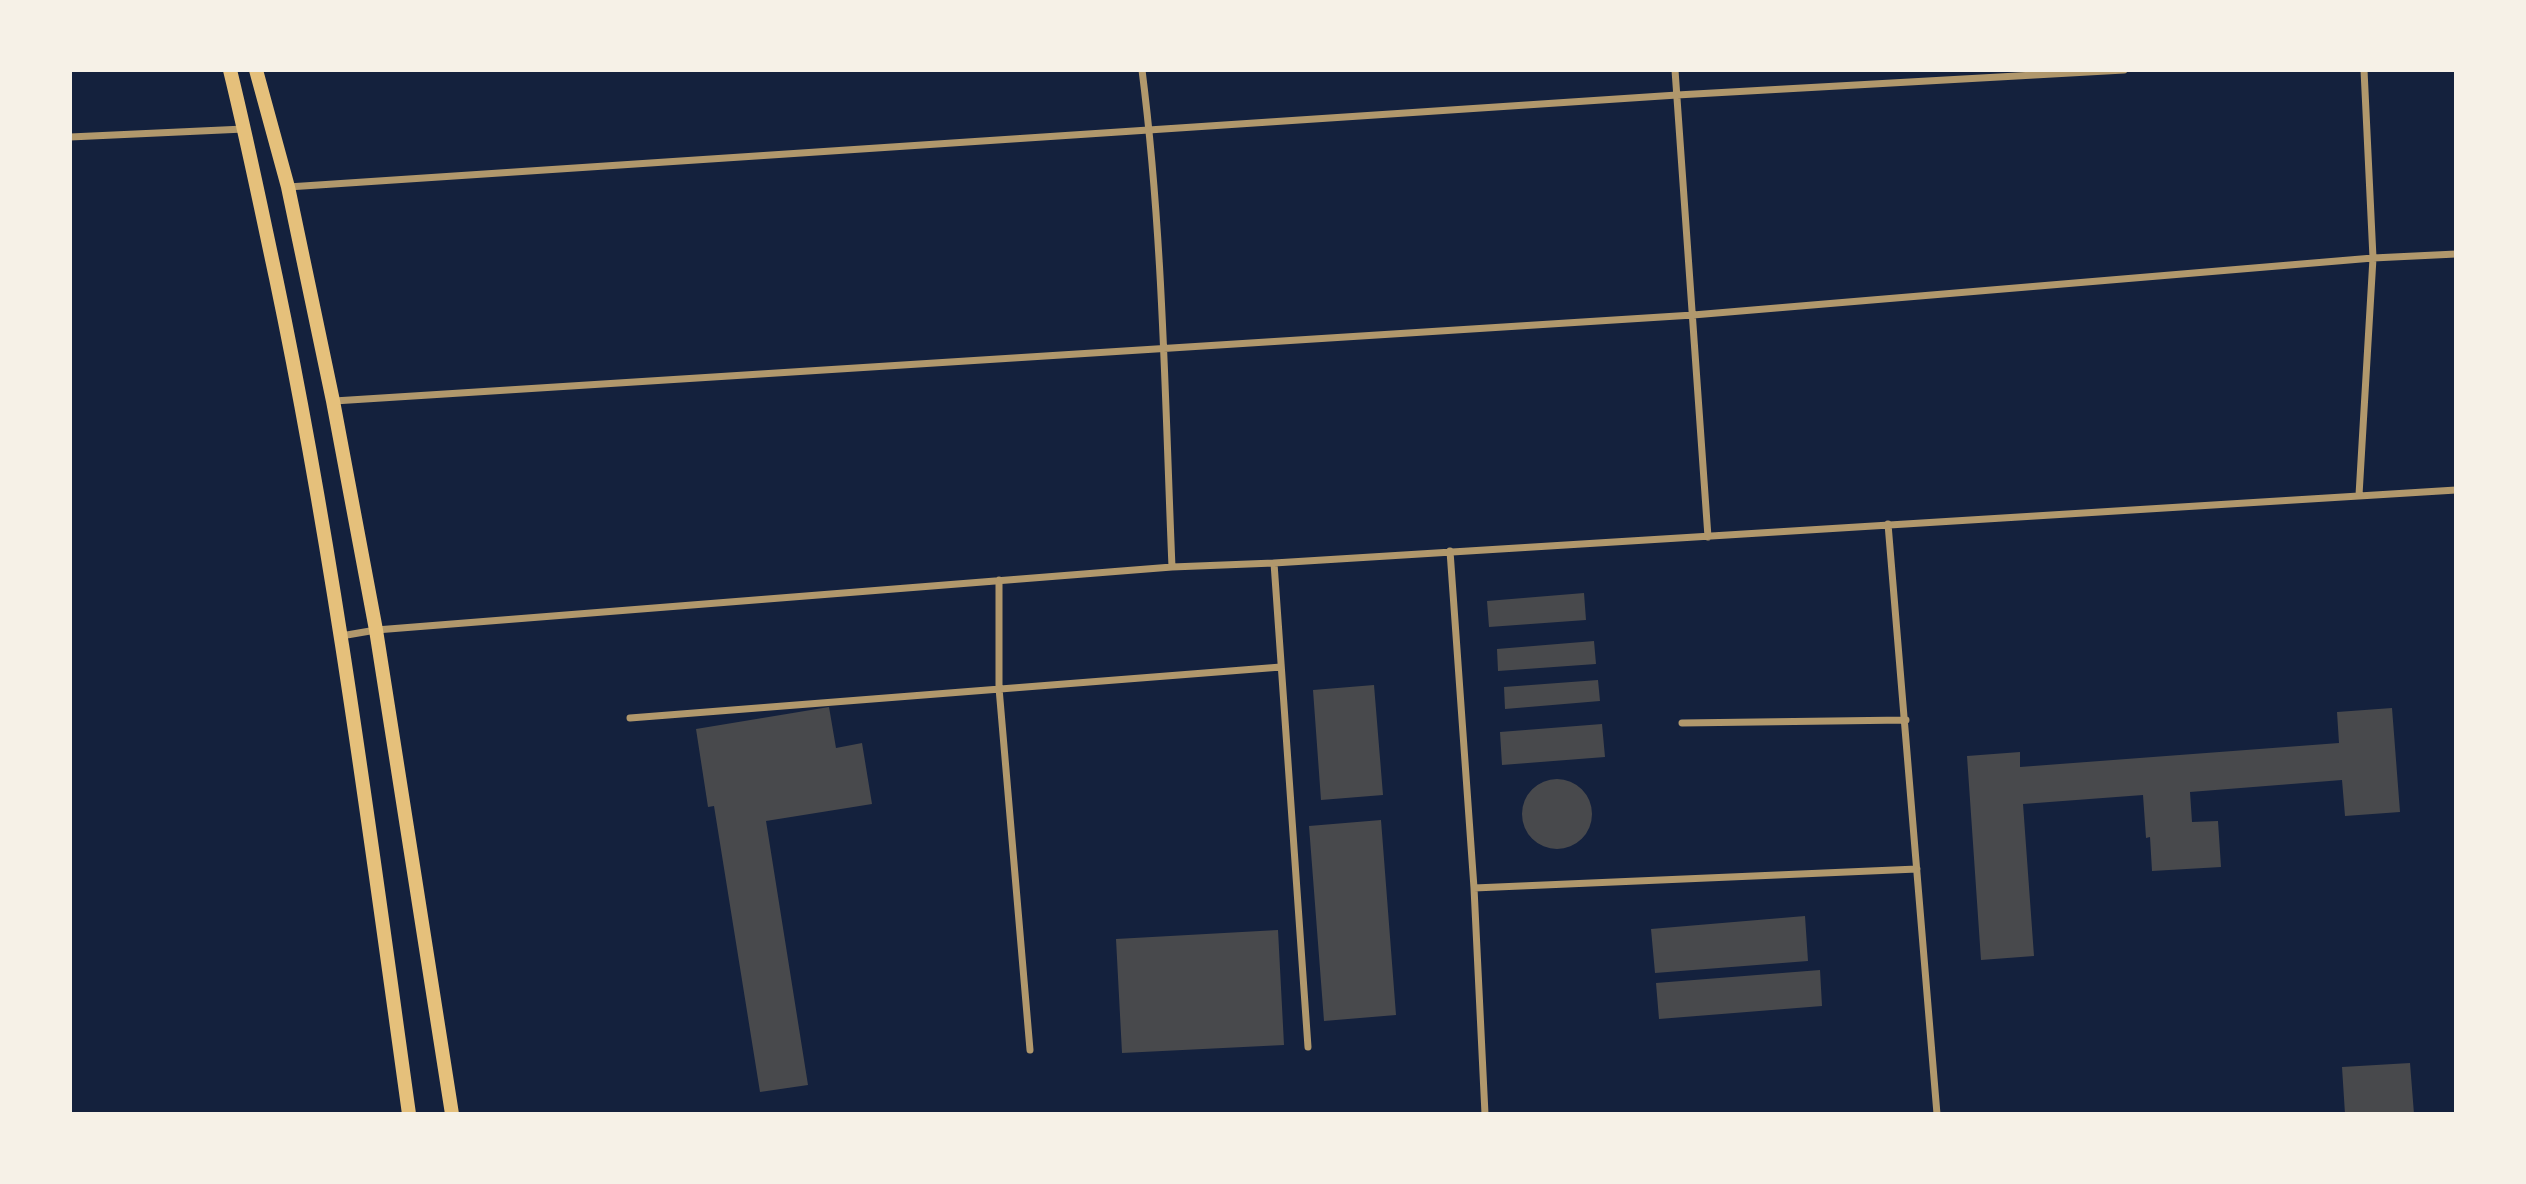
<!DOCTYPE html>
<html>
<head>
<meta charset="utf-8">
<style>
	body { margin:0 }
	#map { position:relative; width:2526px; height:1184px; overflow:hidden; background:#14213d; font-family:Roboto,sans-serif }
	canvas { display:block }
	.frame { position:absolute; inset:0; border:72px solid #f6f1e7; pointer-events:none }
</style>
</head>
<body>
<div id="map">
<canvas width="2526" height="1184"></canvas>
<div class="frame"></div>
</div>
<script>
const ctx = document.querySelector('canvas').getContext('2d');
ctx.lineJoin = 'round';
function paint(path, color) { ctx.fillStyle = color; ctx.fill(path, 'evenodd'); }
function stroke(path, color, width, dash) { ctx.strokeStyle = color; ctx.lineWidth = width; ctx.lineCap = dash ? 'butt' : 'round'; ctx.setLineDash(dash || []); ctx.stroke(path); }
paint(new Path2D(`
	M1584,593L1586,620L1489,627L1487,601Z
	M1594,641L1596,664L1498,671L1497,649Z
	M1598,680L1600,701L1505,709L1504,687Z
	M1374,685L1383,795L1321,800L1313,690Z
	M829,707L836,748L862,743L872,804L766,821L808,1085L760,1092L714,806L708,807L696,729Z
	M2392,708L2400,812L2345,816L2342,780L2190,792L2192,822L2218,821L2221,867L2152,871L2150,837L2146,838L2143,795L2023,804L2034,956L1981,960L1967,756L2020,752V767L2339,743L2337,712Z
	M1602,724L1605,757L1502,765L1500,732Z
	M1522 814a35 35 0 1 1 70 0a35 35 0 1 1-70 0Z
	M1381,820L1396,1015L1324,1021L1309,826Z
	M1805,916L1808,961L1655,973L1651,929Z
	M1278,930L1284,1045L1122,1053L1116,939Z
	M1820,970L1822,1006L1659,1019L1656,983Z
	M2410,1063L2414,1114H2345L2342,1067Z`), '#48494c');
stroke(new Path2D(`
	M1142,70C1163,234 1165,402 1172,567
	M1675,70L1708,537
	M70,137L244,129
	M288,187L1677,95L2124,70
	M334,401L1693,315L2373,258L2456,254
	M2359,495L2373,258L2364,70
	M1888,524L1937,1114
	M1450,551L1474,888L1485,1114
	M1274,563L1308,1047
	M999,580V688L1030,1050
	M341,636L376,630L1172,567L1274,563L2456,490
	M630,718L1281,667
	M1682,723L1906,720
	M1474,888L1917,869`), '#b1986c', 7);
stroke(new Path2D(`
	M230,70C247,139 261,208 276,278C334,554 370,834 409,1114
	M256,70L288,187L333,401L376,630L452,1114`), '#e5c07b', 14);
</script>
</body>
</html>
